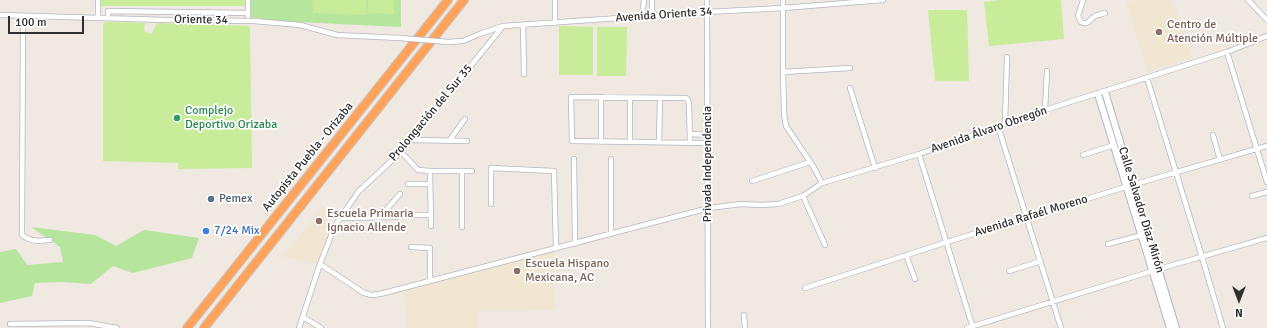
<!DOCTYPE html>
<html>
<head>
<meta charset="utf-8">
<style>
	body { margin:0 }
	#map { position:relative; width:1267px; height:328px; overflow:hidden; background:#efe9e1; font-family:Signika,sans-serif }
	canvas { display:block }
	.north { position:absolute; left:1219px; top:280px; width:40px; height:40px; -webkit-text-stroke:3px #fff; paint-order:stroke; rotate:180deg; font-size:11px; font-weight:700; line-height:16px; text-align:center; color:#2e2e2e }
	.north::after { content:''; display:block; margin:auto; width:14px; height:18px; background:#2e2e2e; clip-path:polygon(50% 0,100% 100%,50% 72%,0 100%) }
	.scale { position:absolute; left:8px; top:16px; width:76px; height:18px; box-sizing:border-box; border:2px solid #2e2e2e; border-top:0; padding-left:5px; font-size:12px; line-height:14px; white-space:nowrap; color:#2e2e2e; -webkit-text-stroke:3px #fff; paint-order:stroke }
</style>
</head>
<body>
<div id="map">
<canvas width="1267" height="328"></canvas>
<div class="north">N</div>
<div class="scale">100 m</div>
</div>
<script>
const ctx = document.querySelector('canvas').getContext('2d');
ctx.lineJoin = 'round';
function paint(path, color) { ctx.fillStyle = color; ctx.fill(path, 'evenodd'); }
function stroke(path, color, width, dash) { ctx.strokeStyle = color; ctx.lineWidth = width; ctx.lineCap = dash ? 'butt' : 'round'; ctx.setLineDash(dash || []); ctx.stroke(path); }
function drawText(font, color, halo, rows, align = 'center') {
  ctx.font = font + ' Signika,sans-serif'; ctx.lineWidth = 3.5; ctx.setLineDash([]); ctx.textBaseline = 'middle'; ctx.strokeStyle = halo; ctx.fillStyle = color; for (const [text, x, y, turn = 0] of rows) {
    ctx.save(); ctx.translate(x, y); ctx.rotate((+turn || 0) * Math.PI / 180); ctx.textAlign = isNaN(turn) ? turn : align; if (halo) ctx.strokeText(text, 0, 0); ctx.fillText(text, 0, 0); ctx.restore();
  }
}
paint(new Path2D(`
	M1135,0H1168L1175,7L1192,57L1148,72L1126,3Z
	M324,205L328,237L319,264L283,257Z
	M554,251L555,309L479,310L478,328H407L403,290Z`), '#f0e6d1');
paint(new Path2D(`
	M250,0H401V27L276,21L250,17Z
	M31,227L95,235L116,246L144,230L199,238L192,258L133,273L113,266L91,284L63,282L35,283L32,296L0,303V252L16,249L27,265L63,262L60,247Z`), '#b6e59e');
paint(new Path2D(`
	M101,0H247V6H101Z
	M313,0H366V15L313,13Z
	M368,0H394V14L367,13Z
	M999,0H1061L1064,39L989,46L984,2Z
	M928,10H967L969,81H935Z
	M105,22L145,23L144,31L151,34L157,23L248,26L250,28L252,168L178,169V163L103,161V24Z
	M559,26L593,27V75H559Z
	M597,27H627L626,76H597Z`), '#c9ec9a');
const street = new Path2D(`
	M555,0V23
	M652,0V16
	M707,0L708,328
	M783,0V72L784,113L786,126L813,166L822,183
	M1083,0L1078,16L1081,22C1089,26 1089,19 1095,16C1098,15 1102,14 1105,13
	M1248,0L1267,20
	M0,15L167,20L254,21L300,25L337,35L400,38
	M23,16L22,235C31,242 39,241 50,240
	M248,16V0
	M642,16L644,0
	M98,18V0
	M108,18V11L248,13
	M523,25L524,74
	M448,42L463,41L482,33L503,26L707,12L783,8L883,0
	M1227,52L1267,182
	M783,72L850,68
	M1147,78L1202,257L1223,328
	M850,88L875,168
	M601,97V142
	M630,98V142
	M1045,110L1047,71
	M1005,124L1007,57
	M998,126L1061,328
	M691,134L708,135
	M1213,135L1220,160
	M412,140L467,141
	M449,141L465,119
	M659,142L660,98
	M690,142L689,104L688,100L686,98L571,97L572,141C617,142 663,142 708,143
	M401,152L418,170L430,171H472
	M919,154L973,328
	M1083,155L1114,145
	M574,159L575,244
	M611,159V234
	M430,171L431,226
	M462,171V227
	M752,181L810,162
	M408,184H430
	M803,196L825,245
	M1252,196L1267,192
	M491,204V168L554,171L556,248
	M411,215H431
	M340,218L396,217
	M379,218L400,194
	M1108,244L1142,235
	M411,247L430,248V280
	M906,255L915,279
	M320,264L364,293L372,295L380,294L709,208L741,204L761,205L778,204L803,196L822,183L919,154L1045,110L1227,52L1267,36
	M1009,271L1041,261
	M805,288L947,242L1132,185L1267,146
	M744,315L745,328
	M303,317L321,328
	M10,324L89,323L117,328
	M299,328L320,264L335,226L340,218L359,191L401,152L503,26
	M967,328L1159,269L1267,238`);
const secondary = new Path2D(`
	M1105,92L1176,328
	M1098,94L1170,328`);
const highway = new Path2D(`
	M187,328L448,0
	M204,328L464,0`);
stroke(street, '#b4b7c1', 6);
stroke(secondary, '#b4b7c1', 8);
stroke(highway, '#c9c9c9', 10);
stroke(street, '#fff', 4.5);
stroke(secondary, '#fff', 6);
stroke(highway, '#ffa35c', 8);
const streetBridge = new Path2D(`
	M400,38L448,42`);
stroke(streetBridge, '#b4b7c1', 6, []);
stroke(streetBridge, '#fff', 4.5);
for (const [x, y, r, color] of [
	[1159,32,4,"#8d6e63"],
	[177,118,4,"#2e9e5b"],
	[211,199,4,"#5c6f8a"],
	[319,221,4,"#8d6e63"],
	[206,231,4,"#3f7fe0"],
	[517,271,4,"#8d6e63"]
]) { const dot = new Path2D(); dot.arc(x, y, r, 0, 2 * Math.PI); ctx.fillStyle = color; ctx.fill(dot); stroke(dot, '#fff', 1.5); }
drawText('12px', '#2e2e2e', '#fff', [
	["Avenida Oriente 34",664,15,-4],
	["Oriente 34",201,20,1],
	["Prolongación del Sur 35",431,113,-50],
	["Avenida Álvaro Obregón",989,130,-19],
	["Autopista Puebla - Orizaba",308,157,-51],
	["Privada Independencia",708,164,-90],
	["Calle Salvador Díaz Mirón",1141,210,73],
	["Avenida Rafaél Moreno",1031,216,-17]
]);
drawText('12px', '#785e54', '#fff', [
	["Centro de",1167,25],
	["Atención Múltiple",1167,39],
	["Escuela Primaria",327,214],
	["Ignacio Allende",327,228],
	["Escuela Hispano",525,264],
	["Mexicana, AC",525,278]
], 'left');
drawText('12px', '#27864d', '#fff', [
	["Complejo",185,111],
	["Deportivo Orizaba",185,125]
], 'left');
drawText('12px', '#4e5e75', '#fff', [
	["Pemex",219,199]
], 'left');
drawText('12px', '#366cbe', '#fff', [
	["7/24 Mix",214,231]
], 'left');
</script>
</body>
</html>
